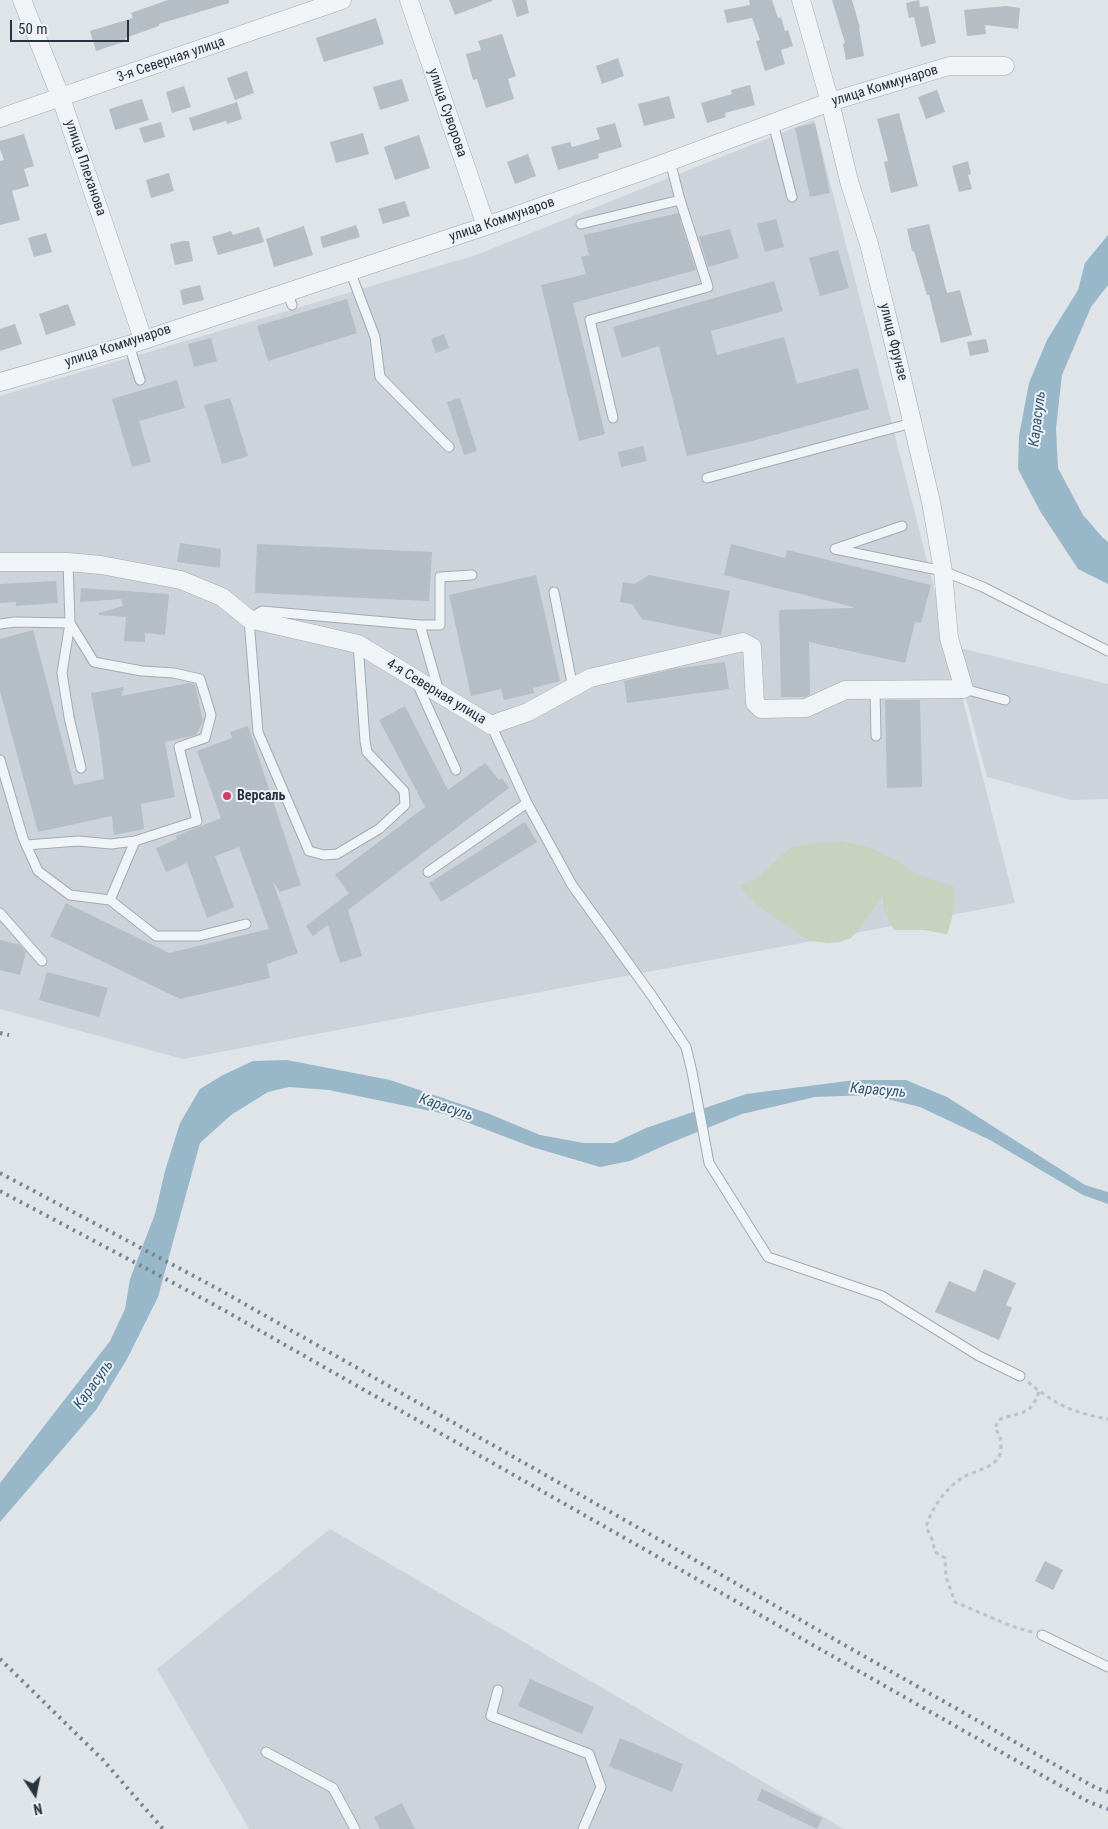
<!DOCTYPE html>
<html>
<head>
<meta charset="utf-8">
<style>
	body { margin:0 }
	#map { position:relative; width:1108px; height:1829px; overflow:hidden; background:#dee4e8; font-family:"Roboto Condensed",sans-serif }
	canvas { display:block }
	.north { position:absolute; left:10px; top:1769px; width:50px; height:50px; -webkit-text-stroke:4px #eef2f6; paint-order:stroke; rotate:169deg; font-size:14px; font-weight:700; line-height:20px; text-align:center; color:#27333f }
	.north::after { content:''; display:block; margin:auto; width:18px; height:22px; background:#27333f; clip-path:polygon(50% 0,100% 100%,50% 72%,0 100%) }
	.scale { position:absolute; left:10px; top:20px; width:119px; height:22px; box-sizing:border-box; border:2px solid #27333f; border-top:0; padding-left:6px; font-size:15px; line-height:18px; white-space:nowrap; color:#27333f; -webkit-text-stroke:4px #eef2f6; paint-order:stroke }
</style>
</head>
<body>
<div id="map">
<canvas width="1108" height="1829"></canvas>
<div class="north">N</div>
<div class="scale">50 m</div>
</div>
<script>
const ctx = document.querySelector('canvas').getContext('2d');
ctx.lineJoin = 'round';
function paint(path, color) { ctx.fillStyle = color; ctx.fill(path, 'evenodd'); }
function stroke(path, color, width, dash) { ctx.strokeStyle = color; ctx.lineWidth = width; ctx.lineCap = dash ? 'butt' : 'round'; ctx.setLineDash(dash || []); ctx.stroke(path); }
function drawText(font, color, halo, rows, align = 'center') {
  ctx.font = font + ' "Roboto Condensed",sans-serif'; ctx.lineWidth = 4; ctx.setLineDash([]); ctx.textBaseline = 'middle'; ctx.strokeStyle = halo; ctx.fillStyle = color; for (const [text, x, y, turn = 0] of rows) {
    ctx.save(); ctx.translate(x, y); ctx.rotate((+turn || 0) * Math.PI / 180); ctx.textAlign = isNaN(turn) ? turn : align; if (halo) ctx.strokeText(text, 0, 0); ctx.fillText(text, 0, 0); ctx.restore();
  }
}
paint(new Path2D(`
	M814,120L1015,903L183,1059L0,1009V396L476,255Z
	M956,647L1108,684V799L1071,800L987,777L965,694Z
	M330,1529L844,1829H249L157,1669Z`), '#ccd3da');
paint(new Path2D(`
	M841,841L871,848L903,864L918,875L954,887C955,903 953,919 947,934L924,930H894L883,907V895L860,928L851,938L839,942L828,943L810,941L764,910L747,896L740,885L757,878L790,848L815,843Z`), '#c7d2bf');
paint(new Path2D(`
	M1108,235V285L1091,307L1062,375L1056,428L1058,468L1083,515L1103,538L1108,542V584L1078,569L1040,511L1018,469L1019,436L1029,383L1047,340L1078,290L1085,263Z
	M287,1060L390,1080L487,1113L540,1135L584,1143H614L646,1128L746,1094L855,1080H906L947,1097L1085,1185L1108,1192V1204L1083,1195L990,1140L920,1107L871,1095L815,1097L742,1114L670,1143L630,1161L600,1167L532,1147L445,1114L329,1090L289,1087L268,1092L231,1115L200,1143L158,1297L127,1359L96,1410L0,1522V1483L110,1341L125,1309L130,1279L155,1214L165,1171L180,1123L200,1089L223,1075L253,1061Z`), '#98b7c9');
paint(new Path2D(`
	M168,0H229V3L159,24V26L125,38L126,41L96,51L90,31L133,18L131,13Z
	M449,0H492V1L455,15Z
	M512,0H526L529,13L517,17Z
	M749,0H772L778,18L781,17L785,31L788,30L793,46L781,50L785,64L765,71L756,41L760,40L752,18L727,23L724,10L750,5Z
	M832,0H852L860,28H859L864,56L846,60L843,44L845,43Z
	M919,0L920,7L928,6L936,43L921,47L914,17L909,18L906,3Z
	M1006,6L1020,8L1018,29L985,25L986,34L967,36L964,10Z
	M376,18L384,44L324,62L316,38Z
	M502,34L516,76L508,79L514,99L486,108L477,79L473,80L466,54L481,50L478,41Z
	M618,58L624,76L602,84L596,66Z
	M247,71L254,93L235,100L227,78Z
	M402,79L409,101L380,110L373,87Z
	M750,85L755,105L725,113L726,117L707,123L701,103L732,94L731,90Z
	M184,86L191,107L172,113L166,92Z
	M937,90L945,112L926,119L918,97Z
	M669,96L675,118L644,126L638,104Z
	M142,99L149,120L115,130L109,109Z
	M237,102L242,119L227,124L226,121L193,131L189,118Z
	M899,113L918,186L891,193L884,162L888,161L877,119Z
	M161,122L165,137L144,143L139,128Z
	M615,123L622,147L598,154L599,158L558,170L551,147L570,142L572,147L600,139L596,128Z
	M815,123L830,193L810,197L795,128Z
	M363,133L369,154L336,163L330,142Z
	M24,134L34,166L24,169L29,186L12,191L20,220L0,225V161L4,160L0,149V141Z
	M419,135L430,168L395,180L384,147Z
	M528,154L536,176L515,184L507,162Z
	M968,161L971,174L968,175L972,189L959,192L952,166Z
	M169,173L174,191L151,198L146,180Z
	M405,201L410,216L383,224L378,209Z
	M678,213L696,270L573,303L605,434L579,441L541,285L586,274L581,257L589,255L584,235Z
	M776,219L784,247L765,252L757,224Z
	M929,224L947,293L960,290L972,335L941,343L929,295H927L914,251H912L907,229Z
	M356,225L360,237L323,248L320,237Z
	M304,226L313,255L274,267L266,239Z
	M259,227L264,242L218,255L212,237L231,231L233,235Z
	M730,229L739,258L708,267L699,237Z
	M46,233L52,252L34,257L28,238Z
	M183,241H189L193,261L175,265L170,244Z
	M838,250L849,288L820,296L809,258Z
	M774,281L783,311L711,331L717,355L784,337L797,384L858,368L869,409L752,441L687,456L659,346L622,358L613,327Z
	M200,285L204,300L183,305L180,290Z
	M347,299L357,333L268,361L257,326Z
	M68,304L76,325L46,335L39,314Z
	M15,324L22,344L0,351V329Z
	M444,334L449,348L436,353L431,339Z
	M211,338L217,361L194,367L188,344Z
	M986,339L989,352L970,356L967,342Z
	M177,380L185,408L139,421L151,462L132,467L112,399Z
	M230,398L248,456L222,464L204,405Z
	M460,398L477,451L464,455L447,402Z
	M643,446L647,461L621,467L618,452Z
	M180,543L221,549L220,568L177,562Z
	M257,544L432,552L429,601L255,593Z
	M731,544L785,558L787,550L931,585L921,623L915,622L905,663L809,642L810,695L805,697H781L779,610L853,608V607L724,575Z
	M536,575L560,681L533,688L534,693L504,700L501,689L471,696L449,595Z
	M649,575L730,591L721,635L642,619L632,604L620,602L623,582L635,584Z
	M56,581L58,603L16,606V602L0,603V584Z
	M81,588L169,594L165,635L145,633V642L124,641L126,617L99,615V613L123,606L121,599L80,602Z
	M33,630L74,785L104,779L99,738L91,693L124,687L121,696L189,683L195,684L203,721L196,735L165,742L175,797L141,804L144,829L114,835L112,816L38,832L0,691V639Z
	M725,662L729,689L627,703L624,681L673,669Z
	M885,700H920L922,787L887,788Z
	M405,706L448,790L485,763L499,780L502,778L509,788L348,910L362,956L340,963L328,925L313,936L306,926L349,893L335,875L425,807L379,720Z
	M248,726L301,885L280,892L273,882L298,953L267,964L270,978L180,999L50,936L66,903L169,953L269,929L239,847L215,856L234,907L207,918L187,863L166,872L156,848L177,839L176,836L221,818L197,751L232,738L230,732Z
	M525,822L537,842L441,902L429,883Z
	M0,940L20,945L26,952L20,975L0,970Z
	M47,972L108,988L99,1017L39,1000Z
	M984,1269L1016,1283L1006,1305L1012,1308L999,1340L935,1312L949,1281L975,1292Z
	M1045,1561L1063,1570L1053,1590L1035,1581Z
	M530,1679L594,1707L582,1734L518,1706Z
	M620,1738L683,1764L672,1792L609,1766Z
	M762,1789L822,1818L817,1829L757,1800Z
	M402,1803L415,1829H380L374,1817Z`), '#b5bdc5');
const service = new Path2D(`
	M773,123L792,197
	M581,224L680,200L670,161
	M350,271L375,337L380,377L449,447
	M287,291L292,305
	M129,345L140,380
	M613,418L590,320L708,287L680,200
	M707,478L912,423
	M902,526L835,549L943,571L983,587L1108,651
	M68,562L70,623L94,662L142,671L174,673L200,679L211,715L205,738L179,747L197,821L135,841L110,900L156,936H199L246,924
	M554,592L573,688
	M0,624L15,622L70,623L62,673L69,717L81,768
	M420,625H440V577L472,575
	M358,644L365,741L367,752L404,791L405,805L379,829L337,854L324,855L309,851L258,732L249,619L262,611L420,625L439,692
	M417,683L456,770
	M875,689L876,736
	M964,689L1005,700
	M491,725L527,803L572,885L652,996L686,1047L692,1072L709,1163L768,1257L882,1296L979,1356L1020,1376
	M0,760L23,838L38,871L70,895L110,900
	M26,845L78,841L111,844L135,841
	M428,872L527,803
	M0,913L42,961
	M1042,1635L1108,1667
	M498,1690L491,1716L589,1754L601,1787L583,1829
	M266,1752L333,1788L355,1829`);
const minor = new Path2D(`
	M22,0L61,98L143,339
	M409,0L486,226
	M0,118L342,0
	M0,382L129,345L486,226L654,167L830,102L949,66H1005
	M0,562H68L101,565L181,580L222,597L249,619L358,644L491,725L528,712L590,678L743,642L752,647L755,703L761,709L806,708L845,690L964,689L949,638L943,571L931,502L891,332L869,244L849,181L830,102L801,0`);
stroke(service, '#a3abb2', 11);
stroke(minor, '#a3abb2', 19);
stroke(new Path2D(`
	M1028,1382C1058,1406 1071,1412 1108,1419
	M1032,1632L1011,1626L955,1602L946,1577L945,1558L935,1552L932,1539L926,1527C932,1508 943,1492 959,1480C972,1469 1002,1470 1001,1446C1001,1439 1000,1434 995,1429L998,1420C1021,1411 1031,1417 1039,1391`), '#bcc2c6', 3, [4, 4]);
stroke(service, '#f1f4f6', 9);
stroke(minor, '#f1f4f6', 18);
stroke(new Path2D(`
	M0,1033L9,1035
	M0,1173L220,1290L1096,1788L1108,1792
	M0,1191L213,1304L1089,1802L1108,1809
	M0,1659L103,1760L163,1829`), '#778592', 4, [2.5, 5]);
for (const [x, y, r, color] of [
	[227,796,5,"#d13f69"]
]) { const dot = new Path2D(); dot.arc(x, y, r, 0, 2 * Math.PI); ctx.fillStyle = color; ctx.fill(dot); stroke(dot, '#eef2f6', 2); }
drawText('14px', '#27333f', '#eef2f6', [
	["3-я Северная улица",171,60,-19],
	["улица Коммунаров",885,86,-17],
	["улица Суворова",447,113,71],
	["улица Плеханова",85,168,71],
	["улица Коммунаров",502,220,-19],
	["улица Фрунзе",893,342,76],
	["улица Коммунаров",118,346,-18],
	["4-я Северная улица",436,692,31]
]);
drawText('bold 14px', '#27333f', '#eef2f6', [
	["Версаль",237,796]
], 'left');
drawText('italic 15px', '#305874', '#eef2f6', [
	["Карасуль",1038,419,-83],
	["Карасуль",878,1091,5],
	["Карасуль",446,1108,19],
	["Карасуль",94,1385,-54]
]);
</script>
</body>
</html>
